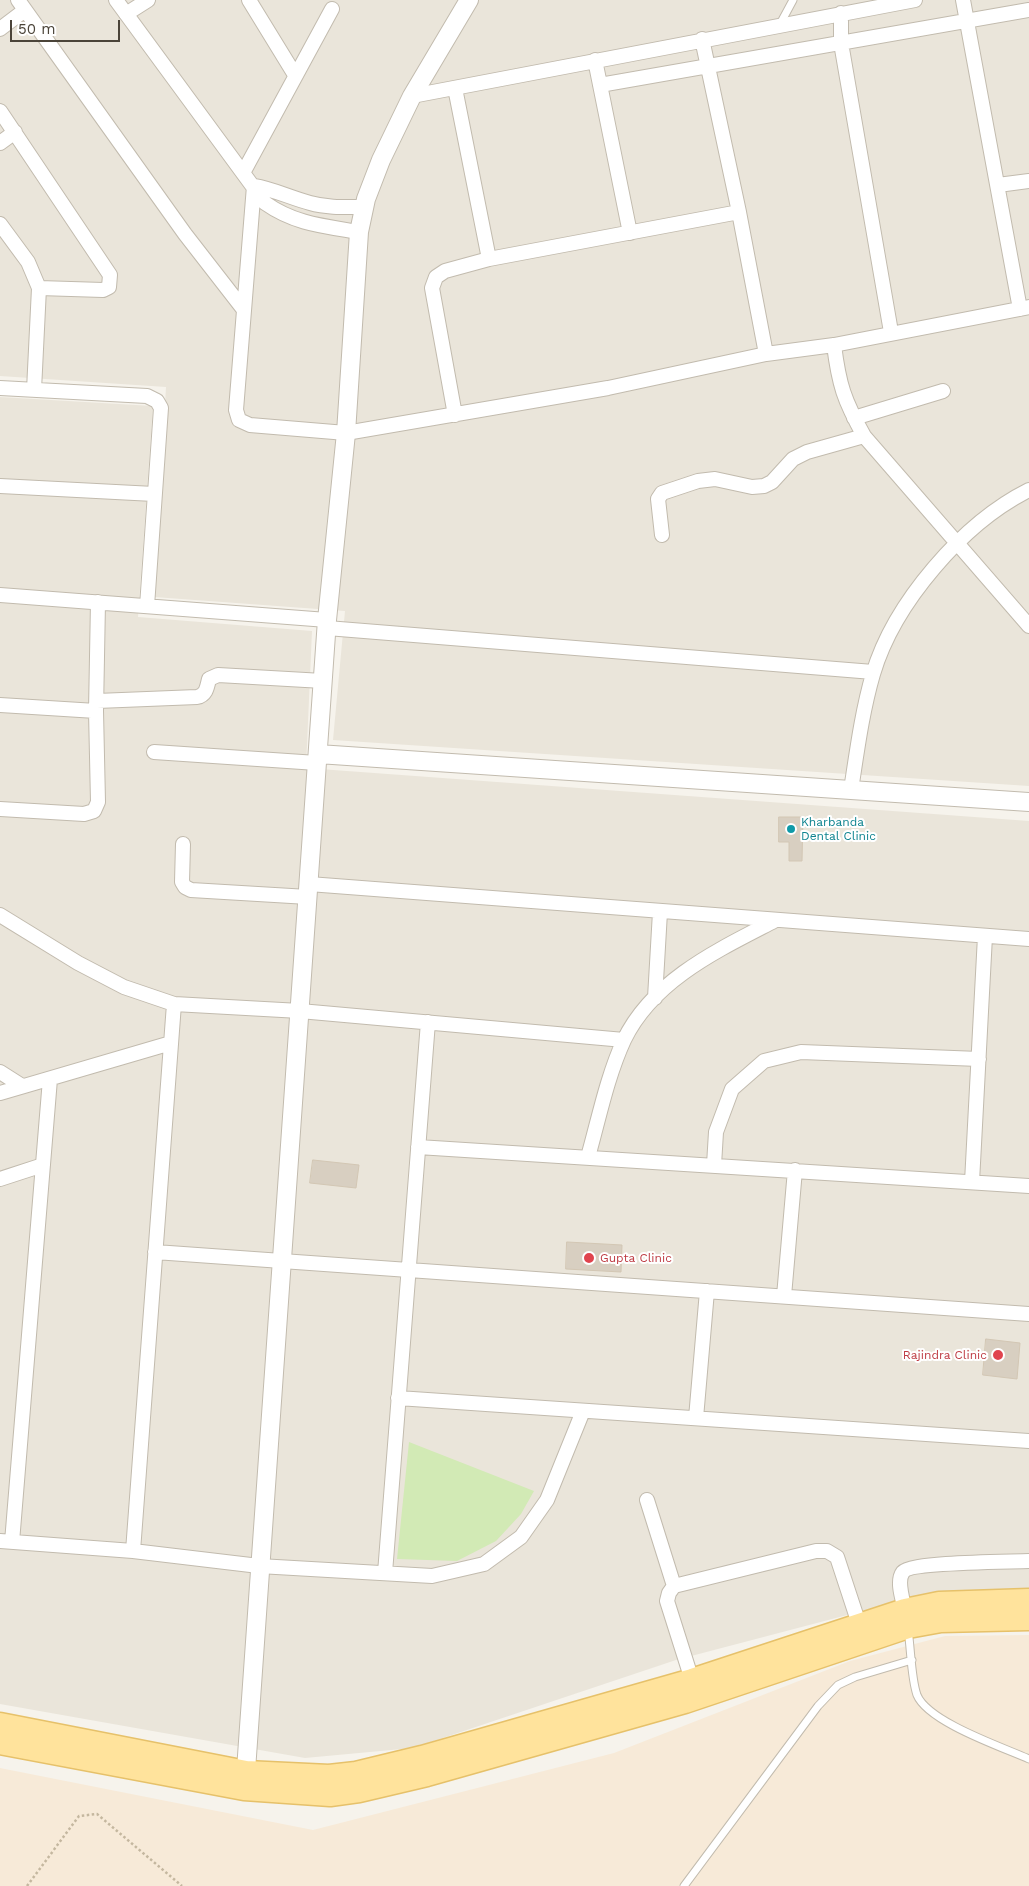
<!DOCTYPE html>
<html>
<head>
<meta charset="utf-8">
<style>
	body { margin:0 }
	#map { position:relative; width:1029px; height:1886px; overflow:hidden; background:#f6f3ec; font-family:"Work Sans",sans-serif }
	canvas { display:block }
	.scale { position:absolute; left:10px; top:20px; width:110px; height:22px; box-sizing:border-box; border:2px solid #4b4439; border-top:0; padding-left:6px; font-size:15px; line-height:18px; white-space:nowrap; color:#4b4439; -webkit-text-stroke:4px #fff; paint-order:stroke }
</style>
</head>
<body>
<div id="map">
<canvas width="1029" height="1886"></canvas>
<div class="scale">50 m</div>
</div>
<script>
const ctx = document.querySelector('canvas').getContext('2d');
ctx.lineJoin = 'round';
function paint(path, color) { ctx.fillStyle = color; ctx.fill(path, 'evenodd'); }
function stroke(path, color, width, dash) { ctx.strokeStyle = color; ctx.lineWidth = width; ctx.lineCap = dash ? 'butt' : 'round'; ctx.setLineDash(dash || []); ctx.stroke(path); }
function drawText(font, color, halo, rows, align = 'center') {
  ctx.font = font + ' "Work Sans",sans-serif'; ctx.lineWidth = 4; ctx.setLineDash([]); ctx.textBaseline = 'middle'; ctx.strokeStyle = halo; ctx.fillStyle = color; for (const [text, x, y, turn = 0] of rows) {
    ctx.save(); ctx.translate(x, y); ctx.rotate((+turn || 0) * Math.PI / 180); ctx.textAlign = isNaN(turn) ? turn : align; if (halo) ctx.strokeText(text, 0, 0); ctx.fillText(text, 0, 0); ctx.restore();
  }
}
paint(new Path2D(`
	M0,0H1029V786L333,740L345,611L154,597L166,387L0,376Z
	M0,397L153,406L138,617L312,631L306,768L1029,821V1590L931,1593L676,1660L413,1748L305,1758L0,1704Z`), '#eae5da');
paint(new Path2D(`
	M1029,1635V1886H0V1768L313,1830L614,1753L850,1661L945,1636Z`), '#f7ead8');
paint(new Path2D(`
	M409,1442L534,1491L521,1514L496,1541L457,1561L397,1559Z`), '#d2eab5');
const building = new Path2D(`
	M779,817H803L802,861H789V842H779Z
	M313,1160L359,1165L356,1188L310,1183Z
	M567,1242L622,1245L621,1272L566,1269Z
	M986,1339L1020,1343L1017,1379L983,1375Z`);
paint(building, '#d8cfc1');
stroke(building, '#d3c7b4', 1);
const service = new Path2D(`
	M779,26L793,0
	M908,1630C911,1649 911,1678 917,1695C928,1722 1002,1747 1029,1759
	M684,1886L818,1706L838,1685L855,1677L912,1660`);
const minor = new Path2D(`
	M18,0L185,234L244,310
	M116,0L265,203C295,224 323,226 359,232
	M249,0L295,75
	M963,0L1020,309
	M841,13V43L891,332
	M126,14L148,0
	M0,29L25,10
	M702,39L739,212L766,354
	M595,60L630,233
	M600,85L1029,10
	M455,88L489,259
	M412,96L915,0
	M0,111L110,275L109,287L103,290L39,288
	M0,143L15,132
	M243,173L332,9
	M998,185L1029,181
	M254,186L236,410L239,420L250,425L346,433L608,388L766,354L834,345L1029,307
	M254,186C273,189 291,198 310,203C328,208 346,207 364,207
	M0,224L28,262L39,288L34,390
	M834,345C839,385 844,400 864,436L1029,626
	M0,388L147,396L157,401L161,408L147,606
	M455,415L432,288L436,277L445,271L489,259L739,212
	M854,418L943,391
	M0,486L154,494
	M662,535L658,499L662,493L698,481L715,479L752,487L764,486L772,482L793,459L807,452L864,436
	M0,595L327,620
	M327,628L873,672
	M97,701L197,697C206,695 207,688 209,679L218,675L323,681
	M0,705L96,711
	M154,752L317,763
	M851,790C857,751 862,712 873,674C894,603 963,523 1029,490
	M0,809L84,814L94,811L98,802L96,711L98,602
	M183,844L182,882L185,887L191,890L308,897
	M309,884L1029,939
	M0,915L78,963L124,987L174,1004L300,1011L624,1040
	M655,998L660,912
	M0,1072L22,1086
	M0,1093L171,1043
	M418,1147L1029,1186
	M588,1157C599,1118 607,1077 624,1040C653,980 718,950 774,921
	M714,1165L716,1132L732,1089L764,1061L801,1052L979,1059
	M0,1179L43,1165
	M972,1182L985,936
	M155,1252L1029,1314
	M784,1296L795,1170
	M398,1398L1029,1441
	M696,1418L707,1291
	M647,1500L674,1586L816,1551H827L837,1557L859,1624
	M0,1541L133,1551L259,1566L432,1576L484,1564L521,1537L547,1500L583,1411
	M12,1542L50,1079
	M133,1551L174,1004
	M385,1573L428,1022
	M674,1586L669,1593L667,1601L692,1680
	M905,1610C903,1600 896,1581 903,1572C911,1562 1010,1562 1029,1561`);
const tertiary = new Path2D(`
	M318,754L1029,802
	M245,1784L327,620L346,433L359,232L366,199L381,160L412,96L469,0`);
const primary = new Path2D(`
	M0,1724L246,1772L329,1776L356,1773L422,1757L692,1680L905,1610L939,1603L1029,1600
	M0,1743L244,1789L330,1795L359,1791L427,1775L685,1702L908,1627L941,1621L1029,1619`);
stroke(service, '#c2bbae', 9);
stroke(minor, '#c2bbae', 16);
stroke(tertiary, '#c2bbae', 20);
stroke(primary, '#e6c16a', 25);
stroke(new Path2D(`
	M27,1886L79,1816L97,1814L182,1886`), '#c4b79f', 2.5, [2.5, 2.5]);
stroke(service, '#fff', 7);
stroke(minor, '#fff', 14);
stroke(tertiary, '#fff', 18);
stroke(primary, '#ffe39c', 22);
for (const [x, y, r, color] of [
	[791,829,5,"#0f9aa8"],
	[589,1258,6,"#e0444e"],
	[998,1355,6,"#e0444e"]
]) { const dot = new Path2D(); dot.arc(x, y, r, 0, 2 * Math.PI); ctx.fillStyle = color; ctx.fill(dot); stroke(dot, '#fff', 2); }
drawText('12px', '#0d838f', '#fff', [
	["Kharbanda",801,822],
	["Dental Clinic",801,836]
], 'left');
drawText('12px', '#be3a42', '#fff', [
	["Gupta Clinic",600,1258],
	["Rajindra Clinic",987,1355,"right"]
], 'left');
</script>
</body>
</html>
